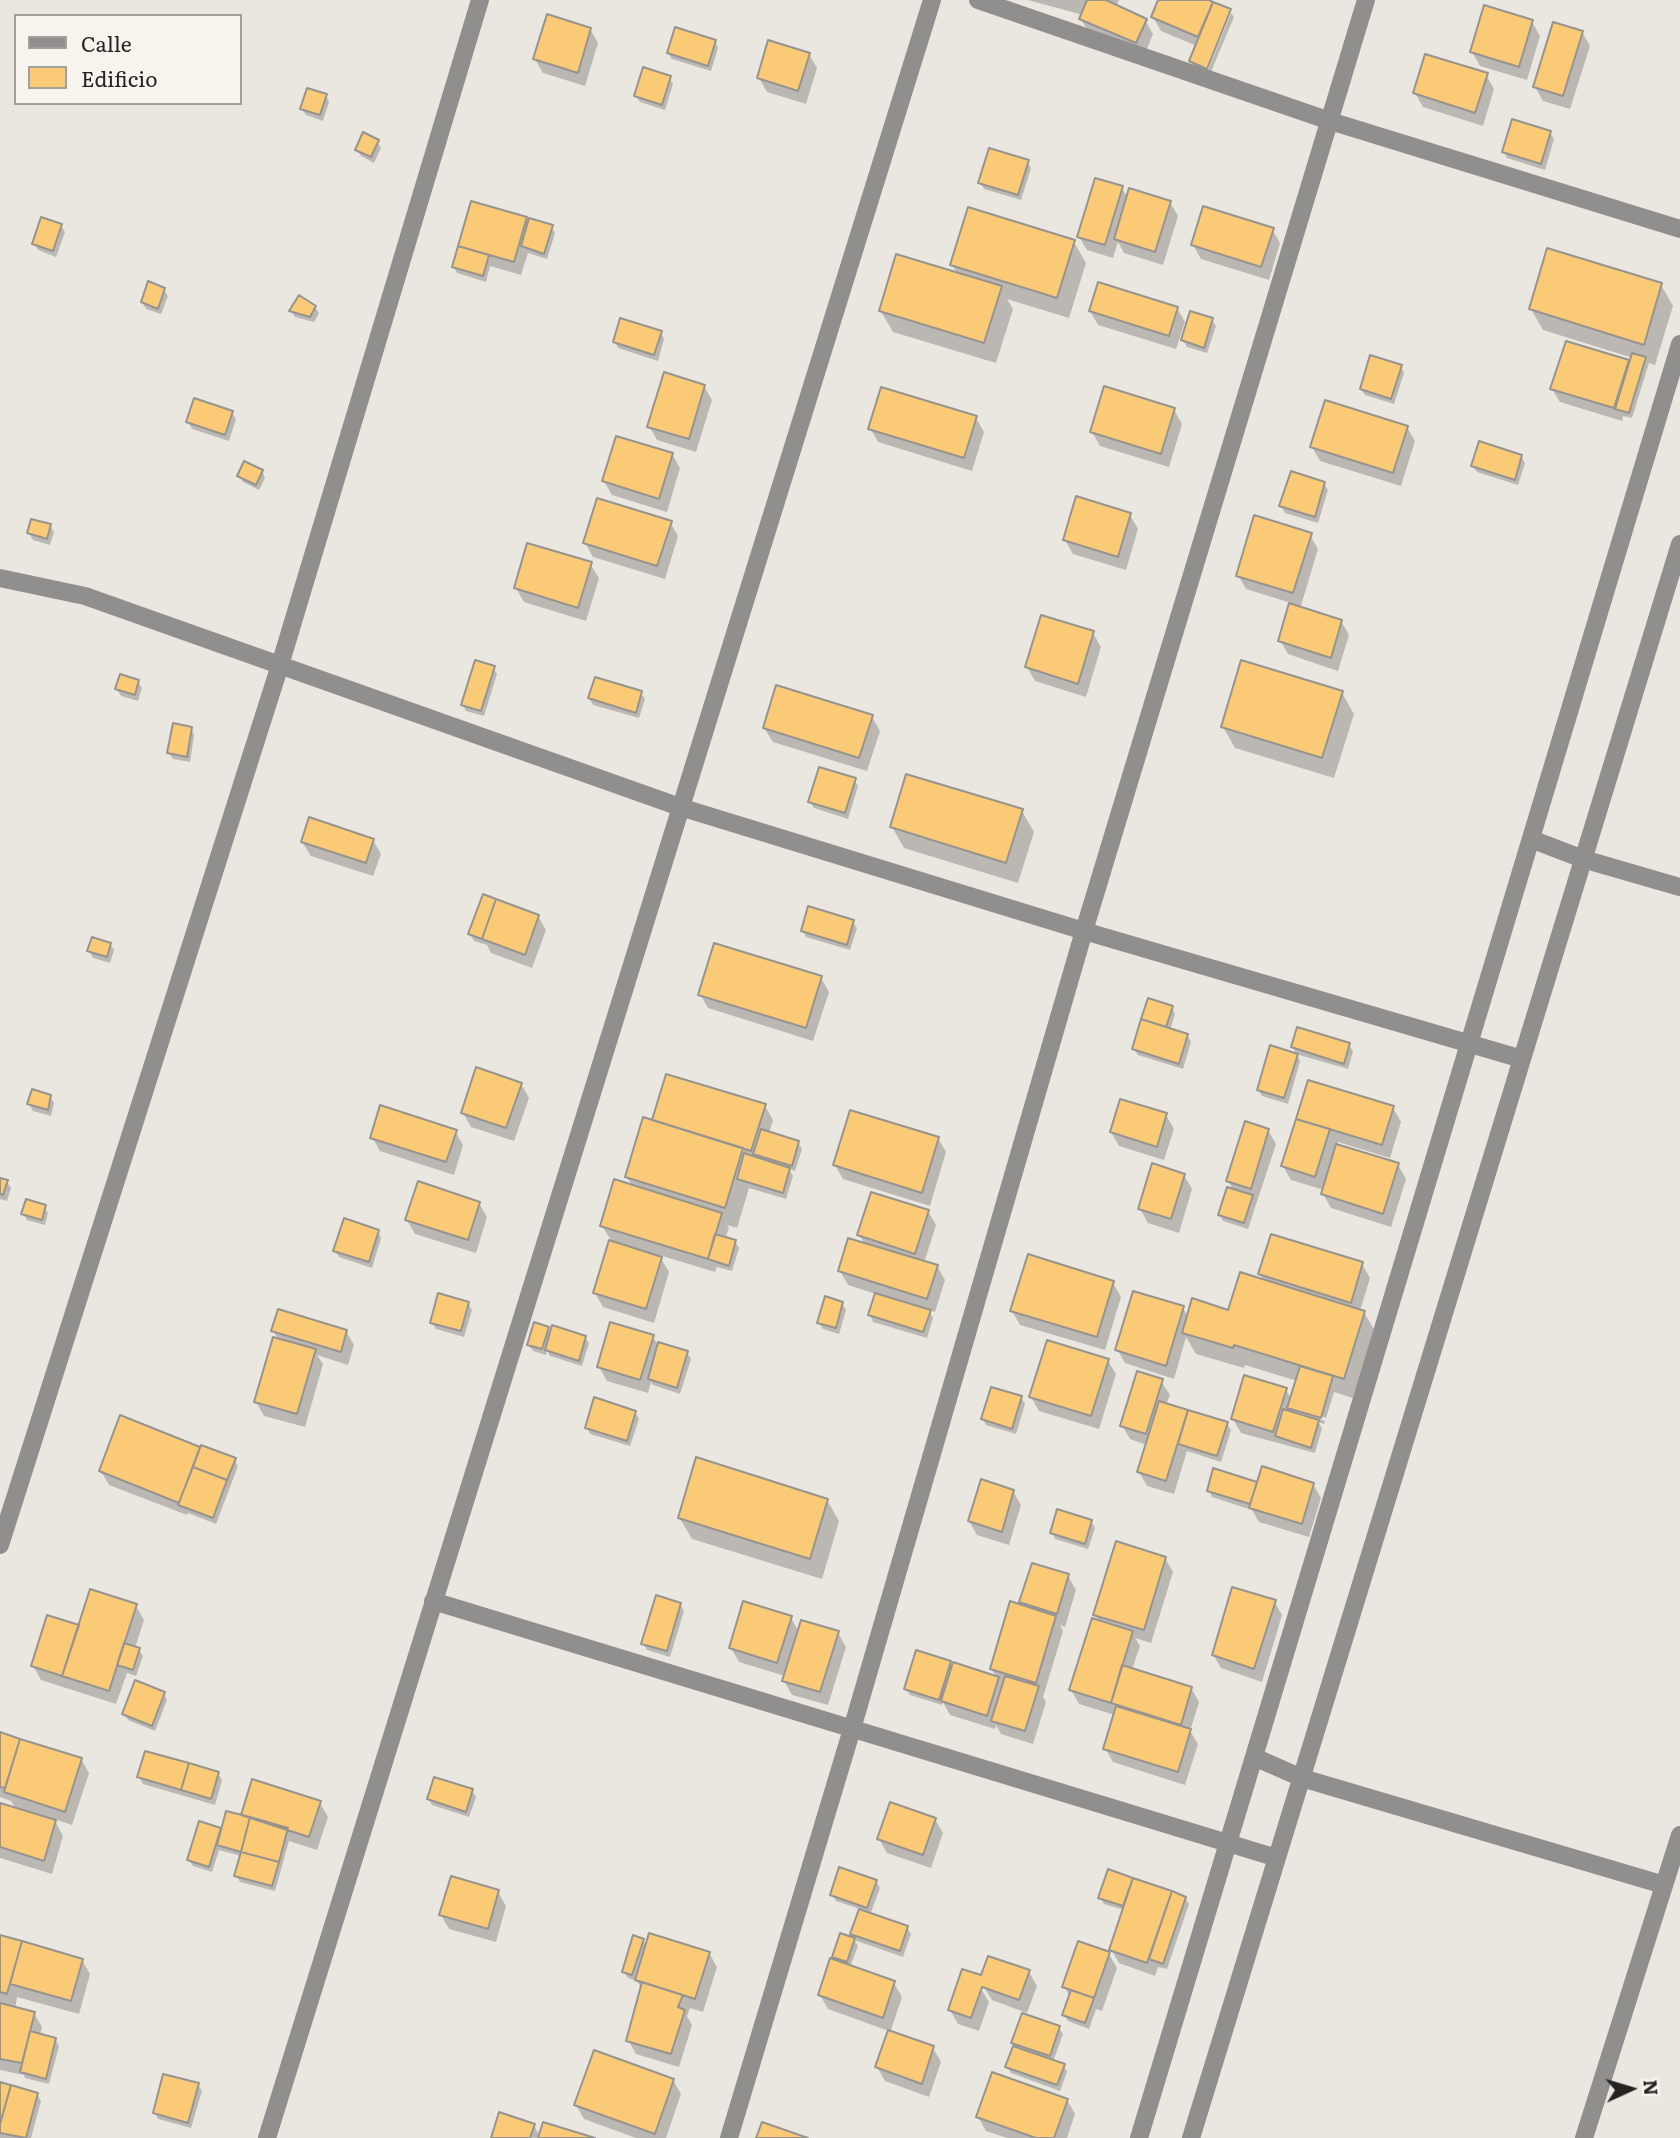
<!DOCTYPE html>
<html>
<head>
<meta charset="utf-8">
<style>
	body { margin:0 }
	#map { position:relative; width:1680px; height:2138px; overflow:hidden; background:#eae7e1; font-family:Literata,serif }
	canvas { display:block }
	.legend { position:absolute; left:14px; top:14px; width:228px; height:91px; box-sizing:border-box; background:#f7f4ee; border:2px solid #a3a09c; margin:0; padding:9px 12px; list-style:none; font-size:21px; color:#252321 }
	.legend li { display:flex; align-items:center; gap:14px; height:35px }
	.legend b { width:35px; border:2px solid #a3a09c }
	.north { position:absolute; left:1596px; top:2054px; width:70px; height:70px; -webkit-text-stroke:5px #f7f4ee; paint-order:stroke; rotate:86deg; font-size:19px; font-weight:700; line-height:28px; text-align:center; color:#252321 }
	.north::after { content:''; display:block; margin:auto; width:24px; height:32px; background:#252321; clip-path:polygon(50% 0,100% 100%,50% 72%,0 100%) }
</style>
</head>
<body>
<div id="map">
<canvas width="1680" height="2138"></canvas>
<ul class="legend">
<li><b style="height:9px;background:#918e8e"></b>Calle</li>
<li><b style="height:19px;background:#fbca76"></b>Edificio</li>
</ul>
<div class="north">N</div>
</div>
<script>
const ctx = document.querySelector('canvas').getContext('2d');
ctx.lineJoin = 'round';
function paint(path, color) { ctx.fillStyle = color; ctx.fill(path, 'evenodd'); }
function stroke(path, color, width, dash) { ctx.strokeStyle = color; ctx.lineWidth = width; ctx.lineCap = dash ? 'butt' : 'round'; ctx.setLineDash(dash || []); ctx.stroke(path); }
paint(new Path2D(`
	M1028,0H1119L1116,8L1145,20L1153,34L1144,56L1089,33L1081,19L1083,15Z
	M1160,0H1204L1230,11L1204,72L1195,68L1191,61L1197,46L1161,31L1153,17Z
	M1231,13L1234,17L1210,74L1207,73Z
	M1532,22L1540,36L1527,80L1480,66L1472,52Z
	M590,29L598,43L585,86L543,73L535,59Z
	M1582,32L1590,46L1570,109L1543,101L1535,87Z
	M715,41L718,48L711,71L672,59L668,53Z
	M809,54L817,68L806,104L767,92L759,78Z
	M1486,75L1494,89L1483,126L1423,107L1415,93Z
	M669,78L673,84L665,110L640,102L636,96Z
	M326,95L329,102L323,121L306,115L302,109Z
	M1550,133L1554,139L1545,170L1507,158L1504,152Z
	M377,142L381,148L374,163L361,156L357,150Z
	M1027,162L1031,168L1021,200L984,189L980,182Z
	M1122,188L1128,199L1170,202L1178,216L1163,265L1124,253L1118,242L1113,258L1087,250L1079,237Z
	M472,203L526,218L529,224L551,226L555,233L547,259L528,253L521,275L490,266L486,282L457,273L454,267Z
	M61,226L65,232L56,257L38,250L34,243Z
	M1272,229L1280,243L1269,280L1201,259L1193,245Z
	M1074,242L1086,263L1069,318L1007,299L1013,309L996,363L893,332L880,310L958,275L952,264Z
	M1661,285L1673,306L1655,365L1649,363L1632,418L1623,416L1622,421L1560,402L1552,389L1627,362L1630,366L1633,358L1543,330L1531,309Z
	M164,290L168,296L161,314L146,309L142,302Z
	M315,307L319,313L314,322L295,317L291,311Z
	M1177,308L1185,322L1176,349L1098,325L1090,311Z
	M1212,320L1216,326L1207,353L1187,347L1183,340Z
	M661,333L664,339L658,361L618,348L615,342Z
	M1401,367L1404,373L1394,404L1365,395L1361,389Z
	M704,386L712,400L696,452L657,440L649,426Z
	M1174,410L1182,424L1169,467L1100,446L1092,432Z
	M232,413L236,419L229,441L192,429L188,422Z
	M976,418L984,432L972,471L878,442L870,428Z
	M1407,427L1415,441L1401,486L1320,461L1312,447Z
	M672,454L680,468L667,512L612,495L604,481Z
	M1521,456L1525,463L1518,485L1477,472L1473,466Z
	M262,471L265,478L259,490L243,482L239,476Z
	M1324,484L1328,490L1318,523L1285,513L1281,506Z
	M1130,515L1138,529L1126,570L1073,554L1065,540Z
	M670,522L678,536L665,579L593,557L585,543Z
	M50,526L54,532L50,545L33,540L29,533Z
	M1310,535L1318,549L1300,609L1341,621L1349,635L1338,671L1288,654L1280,640L1291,603L1246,589L1238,575Z
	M590,564L599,578L586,621L524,602L516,588Z
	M1093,633L1101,647L1086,697L1035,681L1027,667Z
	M493,668L497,674L484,716L466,711L463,705Z
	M138,682L142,688L138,701L121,696L117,689Z
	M641,693L645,699L639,718L593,705L589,698Z
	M1342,693L1354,714L1334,778L1235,748L1223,727Z
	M872,717L880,731L867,771L773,742L764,728Z
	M191,728L194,735L190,762L173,759L169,753Z
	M854,780L858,786L848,819L814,808L810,802Z
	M1022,811L1034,832L1018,883L904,848L892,827Z
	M373,840L381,854L373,876L311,856L302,842Z
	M538,916L546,930L532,968L491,953L487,945L474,941L470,934Z
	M853,922L857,928L850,950L806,937L803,931Z
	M110,944L114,950L110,963L93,958L89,951Z
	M821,978L829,992L813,1041L708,1008L700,994Z
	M1172,1007L1175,1014L1170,1030L1187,1035L1191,1042L1183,1069L1138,1055L1134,1049Z
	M1349,1045L1353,1051L1348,1069L1296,1054L1293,1047Z
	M1297,1055L1300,1061L1288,1104L1262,1096L1258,1089Z
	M1309,1082L1393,1108L1401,1122L1390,1158L1338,1142L1337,1146L1398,1165L1406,1179L1391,1227L1331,1208L1323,1194L1324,1190L1291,1180L1283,1166Z
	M521,1084L529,1098L514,1141L471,1127L463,1113Z
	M50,1097L54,1103L51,1116L33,1111L29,1104Z
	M765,1106L773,1120L769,1133L798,1142L802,1149L795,1171L789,1169L793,1176L786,1199L749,1188L737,1228L727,1225L729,1228L725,1239L735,1242L739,1248L732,1271L717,1267L715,1272L659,1255L669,1272L654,1323L603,1307L595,1293L611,1240L602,1226L633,1187L627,1177L656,1123Z
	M1166,1115L1174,1129L1164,1160L1119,1146L1111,1132Z
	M1268,1130L1276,1144L1248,1229L1223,1221L1220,1215L1234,1191L1228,1181Z
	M455,1131L463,1145L454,1175L380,1151L372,1137Z
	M938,1138L946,1152L930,1206L843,1179L835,1165Z
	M1184,1175L1192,1189L1179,1233L1148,1223L1140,1209Z
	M0,1180L7,1182L11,1188L7,1201L0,1199Z
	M479,1203L487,1217L476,1253L415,1234L407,1220Z
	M44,1207L48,1213L45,1225L27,1220L23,1214Z
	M928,1211L936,1225L924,1263L937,1266L945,1280L935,1312L929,1310L933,1318L927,1338L873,1322L870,1315L876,1294L848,1285L840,1271L865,1244L859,1235Z
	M378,1231L381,1238L372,1268L339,1257L335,1251Z
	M1362,1264L1370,1278L1360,1311L1364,1312L1376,1333L1356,1399L1334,1392L1326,1418L1292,1407V1411L1325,1421L1324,1424L1318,1422L1322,1428L1315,1453L1241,1433L1233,1419L1286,1390L1292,1400L1297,1381L1245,1365L1244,1368L1196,1354L1186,1337L1174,1379L1125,1363L1117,1349L1183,1308L1188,1317L1229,1312L1265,1282L1260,1274Z
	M1113,1283L1121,1297L1105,1350L1020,1325L1012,1311Z
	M468,1303L472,1310L464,1337L436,1329L432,1323Z
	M842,1304L846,1310L839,1334L823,1329L819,1323Z
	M548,1328L551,1334L585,1337L589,1343L582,1366L550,1356L547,1350L546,1355L533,1351L529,1345Z
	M273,1330L346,1331L354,1345L348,1365L317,1355L323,1364L305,1427L264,1416L256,1402L279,1341Z
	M653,1337L659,1347L687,1352L691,1359L680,1394L653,1385L651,1382L648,1393L607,1381L599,1367Z
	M1108,1361L1116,1374L1099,1429L1039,1411L1031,1397Z
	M1161,1381L1170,1395L1166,1405L1227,1424L1231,1430L1221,1462L1187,1451L1174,1494L1147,1486L1139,1472L1147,1445L1130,1439L1122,1425Z
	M1021,1398L1025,1404L1016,1434L986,1425L983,1419Z
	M635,1412L639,1419L630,1446L590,1434L587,1427Z
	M199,1448L201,1451L234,1459L238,1466L216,1524L188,1513L187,1515L109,1485L101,1471Z
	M1214,1471L1258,1484H1313L1321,1498L1309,1537L1259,1522L1252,1510L1212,1497L1209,1490Z
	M1013,1491L1021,1505L1009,1545L977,1535L969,1521Z
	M827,1500L839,1521L822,1579L692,1539L679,1517Z
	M1091,1521L1095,1528L1088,1549L1055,1539L1052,1532Z
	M1165,1558L1173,1572L1151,1643L1135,1638L1140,1646L1132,1670L1191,1688L1199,1702L1190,1731L1198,1744L1185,1785L1113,1762L1105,1748L1115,1715L1079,1704L1071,1690L1100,1623L1095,1615Z
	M1068,1576L1076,1590L1065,1627L1060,1625L1063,1631L1043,1697L1046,1702L1033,1744L1001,1734L996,1725L995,1729L950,1715L943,1702L942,1705L910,1695L906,1689L950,1662L953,1668L997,1678L991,1668L1025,1608L1021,1602Z
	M1274,1601L1282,1615L1262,1682L1221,1668L1213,1654Z
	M680,1604L684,1611L670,1657L647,1650L643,1643Z
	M136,1606L144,1620L135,1648L139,1650L143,1656L136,1676L127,1673L116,1704L41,1680L33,1666L80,1627Z
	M791,1618L799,1632L838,1633L846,1647L828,1705L792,1695L784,1681L785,1676L739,1662L731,1648Z
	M164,1693L167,1700L155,1731L128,1720L124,1714Z
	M0,1734L81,1759L89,1773L72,1825L54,1819L63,1836L52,1874L0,1858V1804L16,1809L11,1801L0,1797Z
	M218,1774L222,1780L215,1805L143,1784L139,1777Z
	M472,1791L476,1797L469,1817L432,1805L429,1799Z
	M320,1803L328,1817L317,1850L289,1841L275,1891L240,1882L236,1875L241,1856L219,1850L212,1872L193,1866L189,1860L200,1823L222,1830L245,1818Z
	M935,1819L943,1833L931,1868L887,1853L879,1839Z
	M1109,1871L1185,1898L1189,1904L1167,1969L1158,1967L1155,1976L1119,1963L1111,1949L1124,1910L1104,1904L1100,1897Z
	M876,1881L880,1888L870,1915L907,1928L911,1934L903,1957L854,1940L858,1946L850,1967L894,1983L902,1997L890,2033L933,2048L941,2062L929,2097L885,2081L877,2067L889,2031L828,2009L820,1995L838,1963L834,1956L841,1935L856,1940L852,1934L860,1909L836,1901L832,1894Z
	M498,1892L506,1906L496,1942L449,1929L441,1915Z
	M0,1937L82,1960L90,1974L79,2014L17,1997L15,2009L34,2013L42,2027L40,2035L55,2039L59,2046L49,2084L25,2078L24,2075L0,2070Z
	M643,1940L647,1947L709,1953L717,1967L703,2012L690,2008L687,2016L692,2025L679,2067L636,2054L628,2040L642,1989L637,1981L628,1978L624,1972Z
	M1109,1954L1117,1968L1102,2011L1096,2009L1089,2029L1068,2021L1064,2015L1070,1997L1064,1986Z
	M1029,1972L1037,1986L1027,2013L992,2000L984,1987H980L989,2002L979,2031L958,2024L950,2010L982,1978Z
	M1059,2028L1063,2034L1053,2062L1064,2065L1067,2072L1060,2091L1011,2073L1007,2067L1015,2046L1013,2043Z
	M673,2080L681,2094L666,2138H636L584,2119L576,2105Z
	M0,2084L37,2094L41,2101L31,2138H0Z
	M198,2085L202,2091L191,2128L158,2119L155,2113Z
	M1067,2100L1075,2114L1067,2138H1007L986,2131L978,2117Z
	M534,2125L540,2137L589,2138H493Z`), '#0003');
const building = new Path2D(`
	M1087,0H1106L1147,19L1136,43L1079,19Z
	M1158,0H1209L1213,2L1198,37L1151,17Z
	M1213,2L1231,9L1207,69L1189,61Z
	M1484,5L1533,20L1519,67L1470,52Z
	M547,14L591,28L578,73L533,59Z
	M1553,22L1583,31L1563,96L1533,87Z
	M675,27L716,40L708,66L667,53Z
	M768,40L810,53L798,91L757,78Z
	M1425,54L1488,73L1475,113L1413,93Z
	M643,67L671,76L662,105L634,96Z
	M307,88L327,94L320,115L300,109Z
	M1512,119L1551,131L1541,164L1502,152Z
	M363,132L379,140L371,157L355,150Z
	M989,148L1029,160L1018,195L978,183Z
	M1095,178L1123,186L1105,245L1077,237Z
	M1129,188L1171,201L1155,252L1114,239Z
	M471,201L527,217L514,262L458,246Z
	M1203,206L1274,228L1261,267L1191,245Z
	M968,207L1075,240L1057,298L950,265Z
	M41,217L62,224L53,251L32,244Z
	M529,218L553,225L544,254L521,246Z
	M458,246L489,255L483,276L452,267Z
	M1547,248L1662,283L1644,345L1529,309Z
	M896,254L1002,286L984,343L879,311Z
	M148,281L165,288L158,309L141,302Z
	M1098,282L1178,307L1169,336L1089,311Z
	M299,295L316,306L310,317L289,311Z
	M1190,311L1213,318L1204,348L1181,340Z
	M620,318L662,331L654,355L613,342Z
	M1566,341L1629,360L1614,408L1550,389Z
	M1632,353L1646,357L1629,413L1615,409Z
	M1370,355L1402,365L1391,399L1360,389Z
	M664,372L705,385L689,439L647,427Z
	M1104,386L1175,408L1161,454L1090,432Z
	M881,387L977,416L964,458L868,429Z
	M194,398L233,411L225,435L186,422Z
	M1325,400L1408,426L1393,473L1310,447Z
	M616,436L673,453L659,499L602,481Z
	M1479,441L1522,455L1515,480L1471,466Z
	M244,461L263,470L256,485L237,476Z
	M1291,471L1325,482L1315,517L1279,506Z
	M1076,496L1131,513L1118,557L1063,540Z
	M597,498L672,521L657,566L583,543Z
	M1254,515L1312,533L1293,593L1236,576Z
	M31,519L51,524L47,539L27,533Z
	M527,543L592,562L578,608L514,588Z
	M1289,603L1342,620L1331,658L1278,641Z
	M1041,615L1094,631L1078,684L1025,667Z
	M475,660L495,666L481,711L461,705Z
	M1241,660L1343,691L1322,758L1221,727Z
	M120,674L139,680L135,695L115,689Z
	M595,677L642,691L636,713L588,698Z
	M776,685L873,715L859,758L763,728Z
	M173,723L192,727L187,757L167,753Z
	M819,767L856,778L845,813L808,802Z
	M906,774L1023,809L1006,863L890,827Z
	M309,817L374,839L366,863L301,842Z
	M483,894L496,899L482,939L468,934Z
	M496,899L539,915L525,955L482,939Z
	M808,906L854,920L847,945L801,931Z
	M92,937L111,943L107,957L87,951Z
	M714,943L822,976L806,1028L698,995Z
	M1148,998L1173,1006L1166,1027L1141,1019Z
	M1141,1019L1188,1034L1179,1064L1132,1049Z
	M1297,1027L1350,1043L1344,1064L1291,1047Z
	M1270,1045L1298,1054L1284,1098L1257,1090Z
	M476,1067L522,1083L506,1128L461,1113Z
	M666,1074L766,1104L751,1151L652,1120Z
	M1308,1080L1394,1106L1382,1145L1296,1119Z
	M32,1089L51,1095L48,1110L27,1104Z
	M1120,1099L1167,1113L1157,1147L1110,1132Z
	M380,1105L457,1130L446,1162L370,1138Z
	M850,1110L939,1137L922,1193L833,1165Z
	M643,1117L743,1148L725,1208L625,1177Z
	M1296,1119L1330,1129L1315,1177L1281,1166Z
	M1245,1121L1269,1129L1251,1189L1226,1181Z
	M761,1129L799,1141L792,1166L753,1154Z
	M1336,1144L1399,1163L1383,1214L1321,1194Z
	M744,1153L790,1168L783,1193L737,1179Z
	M1152,1163L1185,1174L1171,1219L1138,1209Z
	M0,1178L8,1180L3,1195L0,1194Z
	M614,1179L722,1213L708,1259L600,1226Z
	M418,1181L480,1202L468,1240L405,1220Z
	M1227,1187L1253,1195L1244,1223L1218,1215Z
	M871,1192L929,1210L915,1254L857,1235Z
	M26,1199L46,1205L42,1220L21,1214Z
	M344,1218L379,1230L369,1262L333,1251Z
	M715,1234L736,1240L729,1266L708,1259Z
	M1271,1234L1363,1262L1351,1303L1258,1274Z
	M848,1238L938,1265L927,1299L838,1271Z
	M609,1240L662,1257L646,1309L593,1293Z
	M1028,1254L1114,1281L1097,1337L1010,1311Z
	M1240,1272L1365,1311L1344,1379L1234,1345L1233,1348L1182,1333L1192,1298L1228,1310Z
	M1133,1291L1184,1306L1166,1366L1115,1350Z
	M438,1293L469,1302L461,1331L430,1323Z
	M875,1293L931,1310L923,1332L868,1315Z
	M825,1296L843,1302L836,1328L817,1323Z
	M278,1309L347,1330L341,1352L271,1331Z
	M534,1322L549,1327L542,1349L527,1345Z
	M610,1322L654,1335L640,1380L597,1367Z
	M552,1325L586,1336L579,1361L545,1350Z
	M273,1337L316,1349L297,1414L254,1402Z
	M1047,1340L1109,1359L1091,1416L1029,1397Z
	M658,1342L688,1351L677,1388L648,1379Z
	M1300,1366L1333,1376L1321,1418L1287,1408Z
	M1137,1371L1163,1379L1146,1434L1120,1426Z
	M1244,1375L1287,1388L1273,1432L1231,1419Z
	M991,1387L1022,1396L1012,1429L981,1419Z
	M594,1397L636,1411L627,1441L585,1428Z
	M1159,1401L1188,1410L1166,1481L1137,1472Z
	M1283,1409L1319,1420L1311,1448L1275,1436Z
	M1188,1410L1228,1422L1217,1456L1178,1444Z
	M120,1415L200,1447L179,1503L99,1471Z
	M201,1445L236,1458L227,1480L193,1467Z
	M696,1457L828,1499L810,1559L678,1518Z
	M1262,1466L1314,1483L1302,1524L1249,1508Z
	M193,1467L227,1480L213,1518L178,1505Z
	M1213,1468L1257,1482L1250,1504L1207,1491Z
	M981,1479L1014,1490L1002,1532L968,1521Z
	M1057,1509L1092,1520L1085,1544L1050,1533Z
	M1116,1541L1166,1557L1144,1630L1093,1615Z
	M1032,1563L1069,1574L1057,1614L1019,1602Z
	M1232,1587L1276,1600L1254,1669L1212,1655Z
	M90,1589L137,1604L109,1691L62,1676Z
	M656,1595L681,1603L667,1651L641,1644Z
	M743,1601L792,1616L777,1663L729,1648Z
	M1010,1601L1056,1616L1036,1683L990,1669Z
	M47,1615L79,1625L62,1676L31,1666Z
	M1092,1618L1133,1631L1111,1703L1069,1690Z
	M801,1620L839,1631L820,1692L782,1681Z
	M124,1643L140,1648L133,1670L117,1665Z
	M916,1650L951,1661L939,1700L904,1689Z
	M953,1662L999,1677L987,1716L941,1701Z
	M1122,1665L1192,1687L1181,1725L1111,1703Z
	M1005,1676L1039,1686L1025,1731L991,1721Z
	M135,1680L165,1692L152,1726L122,1714Z
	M1116,1706L1191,1729L1178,1772L1103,1749Z
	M0,1732L20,1739L5,1788L0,1787Z
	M20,1739L82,1758L65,1812L4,1792Z
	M145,1751L189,1763L181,1790L137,1777Z
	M189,1763L219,1772L211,1799L181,1790Z
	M434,1777L473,1789L466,1812L427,1799Z
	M252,1779L321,1801L309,1837L241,1815Z
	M890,1802L936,1818L923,1855L877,1839Z
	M0,1803L56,1820L44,1861L0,1847Z
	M226,1811L250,1817L241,1852L217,1845Z
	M250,1817L288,1828L279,1862L241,1852Z
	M199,1821L221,1828L209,1867L187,1860Z
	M241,1852L279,1862L272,1886L234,1876Z
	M839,1867L877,1880L867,1908L830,1895Z
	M1108,1869L1133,1878L1123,1906L1098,1898Z
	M451,1876L499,1890L488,1929L439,1915Z
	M1133,1878L1172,1891L1147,1963L1109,1950Z
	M1172,1891L1186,1897L1163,1964L1149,1959Z
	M859,1909L908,1926L900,1951L850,1934Z
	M649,1933L710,1952L695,1999L635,1980Z
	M840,1933L855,1938L847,1962L832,1957Z
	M0,1935L22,1941L7,1994L0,1992Z
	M633,1935L644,1939L632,1975L622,1972Z
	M22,1941L83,1959L71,2001L10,1984Z
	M1078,1941L1110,1952L1094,1998L1062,1987Z
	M988,1956L1030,1970L1019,2000L982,1987L971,2018L948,2010L962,1969L981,1975Z
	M830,1958L895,1981L883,2018L818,1995Z
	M642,1982L683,1995L678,2007L685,2010L671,2054L626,2041Z
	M1071,1990L1094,1998L1085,2023L1062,2015Z
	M0,2003L35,2012L22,2063L0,2059Z
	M1022,2013L1060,2026L1050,2056L1011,2043Z
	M888,2030L934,2046L922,2084L875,2067Z
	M30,2031L56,2038L46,2079L20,2072Z
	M1013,2046L1065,2064L1057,2085L1005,2067Z
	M594,2050L674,2079L655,2134L574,2105Z
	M992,2072L1068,2099L1054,2138H1036L976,2117Z
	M163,2074L199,2083L188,2123L153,2113Z
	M0,2082L11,2085L0,2124Z
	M11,2085L38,2093L26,2138L0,2133V2124Z
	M499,2112L535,2124L530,2138H491Z
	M543,2122L595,2138H538Z
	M762,2122L808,2138H756Z`);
paint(building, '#fbca76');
stroke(building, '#97938e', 2);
stroke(new Path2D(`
	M978,0L1330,121L1680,229
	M0,578L85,596L680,807L1084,931L1522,1059
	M1531,839L1583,859L1680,887
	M0,1545L280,665L480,0
	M433,1601L1277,1858
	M1254,1757L1302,1778L1664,1885
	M267,2138L932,0
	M729,2138L852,1729L1084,931L1366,0
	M1139,2138L1680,344
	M1191,2138L1680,544
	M1584,2138L1680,1835`), '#918e8e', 18);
</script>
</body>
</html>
